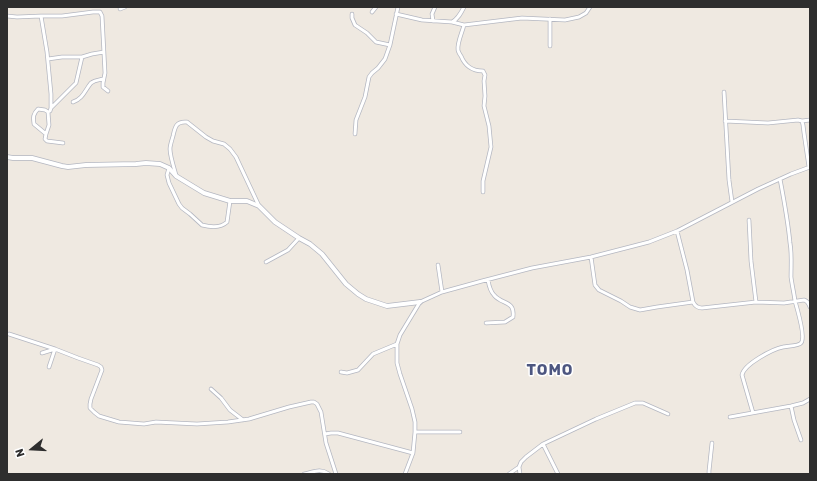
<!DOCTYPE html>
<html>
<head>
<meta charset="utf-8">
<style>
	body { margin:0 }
	#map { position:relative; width:817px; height:481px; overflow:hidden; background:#efe9e1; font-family:Rubik,sans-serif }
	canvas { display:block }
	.frame { position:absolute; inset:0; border:8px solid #2e2e2e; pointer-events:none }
	.north { position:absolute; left:12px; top:429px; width:40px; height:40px; -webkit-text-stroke:3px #fff; paint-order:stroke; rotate:252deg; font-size:11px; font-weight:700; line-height:16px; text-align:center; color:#2e2e2e }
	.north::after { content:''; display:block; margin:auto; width:14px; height:18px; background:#2e2e2e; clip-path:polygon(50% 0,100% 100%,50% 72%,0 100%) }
</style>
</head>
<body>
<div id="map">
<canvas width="817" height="481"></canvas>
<div class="frame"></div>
<div class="north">N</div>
</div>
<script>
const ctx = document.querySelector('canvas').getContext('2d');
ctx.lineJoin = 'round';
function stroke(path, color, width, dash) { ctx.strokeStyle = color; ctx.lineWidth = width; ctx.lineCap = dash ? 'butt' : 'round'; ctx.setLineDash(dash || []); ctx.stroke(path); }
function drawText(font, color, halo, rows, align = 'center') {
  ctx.font = font + ' Rubik,sans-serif'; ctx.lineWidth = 3; ctx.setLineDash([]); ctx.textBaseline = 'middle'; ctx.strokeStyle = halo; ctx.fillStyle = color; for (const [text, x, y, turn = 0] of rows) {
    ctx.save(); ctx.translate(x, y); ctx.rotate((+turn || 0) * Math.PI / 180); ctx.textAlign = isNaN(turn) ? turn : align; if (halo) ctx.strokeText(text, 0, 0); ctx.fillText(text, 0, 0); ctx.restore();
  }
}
const minor = new Path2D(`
	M120,9L125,7
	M372,12L376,7
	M352,14V18L355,25L367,33L376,42L390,45
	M396,14L422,20L452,22L464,25L522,18L565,20L579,17L586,13L590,7
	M7,16L17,17L41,16L47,52L51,94V108L50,111L48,112L49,125L46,134L45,139L47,141L63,143
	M41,16H62L93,12H100L102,16L105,73L103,83V87L108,91
	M550,19V46
	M433,21L432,14L435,7
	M452,22C458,19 461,13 464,7
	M464,25C462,33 457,43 458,50C458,51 460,55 461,56C465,66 472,71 483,71L485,75L484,81L485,96L484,106L489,126L491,147L483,181V192
	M48,59L62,57H82L92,54L104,52
	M724,92L729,180L732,202
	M73,102C83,99 85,90 91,83C95,80 99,80 103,79
	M51,108L76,83L82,57
	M725,121L768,123L798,120L802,121L803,125L804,133L809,167
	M802,121L810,120
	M46,134L34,124C33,117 33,114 38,109L45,110L48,112
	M355,134L356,120L365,97L369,77L372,73L378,68L385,59L390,45L398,7
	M169,168L167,175L169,183L179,204L182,208L190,214L202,225C210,227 221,228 227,222L230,201
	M176,175C174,168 170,156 170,149C170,145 172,140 173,136C175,127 176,121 187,122L206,137L213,141L224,144L230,149L236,157L259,206
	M749,220L751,261L756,302
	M677,231L687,270L693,302C695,306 697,308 702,308L756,302L784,303L804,300C808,301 809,304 810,307
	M591,257L595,285L599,290L621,301L630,307L640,310L657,307L693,302
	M266,262L288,250L299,238
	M438,265L442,292
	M486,323L505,322L513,317C515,300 502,305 494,295C490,291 489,286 488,280
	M9,334L55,349L78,358L98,365L101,367L102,370L91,399L90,404V408L94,412L99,416L119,422L144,424L156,422L197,424L228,422L249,419L289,407L311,402H314L317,404L321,412L326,443L336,474
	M42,353L55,349
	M49,367L55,349
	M341,372L347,373L358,370L373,354L397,344
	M211,389L221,398L230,410L243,420
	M791,406L794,420L801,440
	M753,413L742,375C744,364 773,349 783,347C787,346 799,346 801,343C806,338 797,308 795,301C794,293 792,285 791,277C791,265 792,254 790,243C788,221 784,200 780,179
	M730,417L791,406L803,403L810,399
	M415,432H460
	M325,434L331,433H338L413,453
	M543,444L558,474
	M519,467L520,474
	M304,474C314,472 320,468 329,474
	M405,474L413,453L415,432V422L412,409L400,374L397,363V344L400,335L420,302L442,292L482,281L532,268L591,257L649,242L677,231L758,189L791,174L810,167
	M509,474L519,467L521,462L526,457L543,444L596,419L635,403H643L668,414
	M709,474V471L712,443`);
const tertiary = new Path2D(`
	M7,157L13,158H32L62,166L68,167L86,165L136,164L146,163L160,164L169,168L176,176L204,193L230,201H247L259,206L275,222L299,238L310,244L322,254L346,284L358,294L366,299L387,306L420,302`);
stroke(minor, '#b4b7c1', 4.5);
stroke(tertiary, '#b4b7c1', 5.5);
stroke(minor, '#fff', 3);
stroke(tertiary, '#fff', 4);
ctx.letterSpacing = '1px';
drawText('bold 15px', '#4d5680', '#fff', [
	["TOMO",550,371]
]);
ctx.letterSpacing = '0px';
</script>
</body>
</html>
